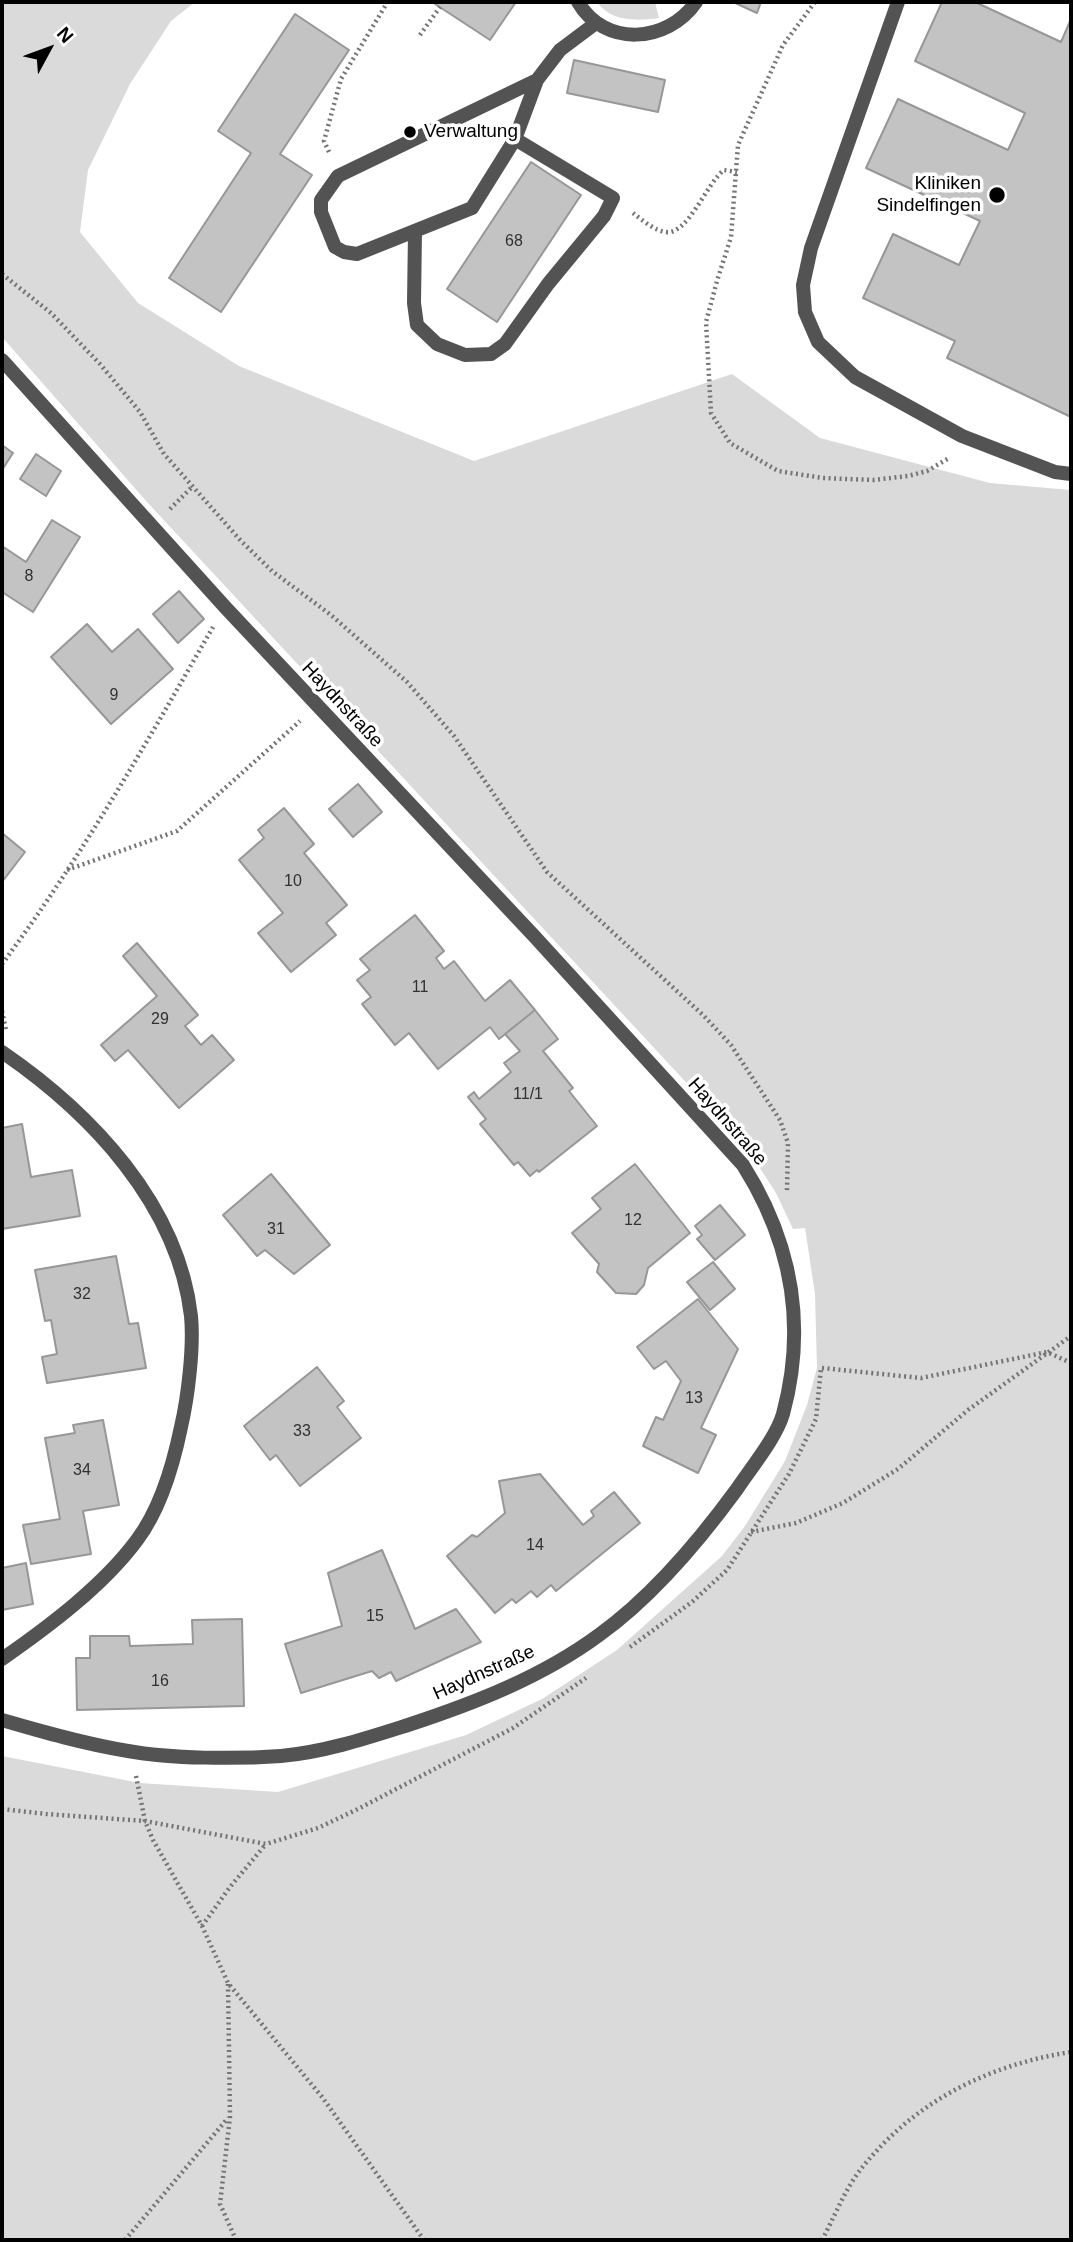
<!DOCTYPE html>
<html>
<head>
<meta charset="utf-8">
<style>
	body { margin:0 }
	#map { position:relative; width:1073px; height:2242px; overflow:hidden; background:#fff; font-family:Arial,sans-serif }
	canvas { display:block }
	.frame { position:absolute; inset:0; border:4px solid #000; pointer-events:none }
	.north { position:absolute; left:14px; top:14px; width:70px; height:70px; -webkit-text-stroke:5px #fff; paint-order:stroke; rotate:49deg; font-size:19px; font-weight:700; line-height:28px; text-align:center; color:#000 }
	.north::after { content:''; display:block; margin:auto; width:24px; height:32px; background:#000; clip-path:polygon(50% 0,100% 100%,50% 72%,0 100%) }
</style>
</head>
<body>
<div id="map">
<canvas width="1073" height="2242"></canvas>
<div class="frame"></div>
<div class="north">N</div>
</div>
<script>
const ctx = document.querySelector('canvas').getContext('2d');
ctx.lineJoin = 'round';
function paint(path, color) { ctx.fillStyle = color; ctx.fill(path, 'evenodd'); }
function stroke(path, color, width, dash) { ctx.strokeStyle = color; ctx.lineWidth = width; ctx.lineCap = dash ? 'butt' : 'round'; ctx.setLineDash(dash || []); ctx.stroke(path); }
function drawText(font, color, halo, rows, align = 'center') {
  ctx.font = font + ' Arial,sans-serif'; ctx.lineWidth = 7; ctx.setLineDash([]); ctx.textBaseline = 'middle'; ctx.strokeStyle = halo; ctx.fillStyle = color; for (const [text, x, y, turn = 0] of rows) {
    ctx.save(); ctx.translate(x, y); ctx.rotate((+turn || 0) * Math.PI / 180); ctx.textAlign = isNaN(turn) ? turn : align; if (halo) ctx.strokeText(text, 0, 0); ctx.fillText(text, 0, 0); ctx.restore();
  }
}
paint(new Path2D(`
	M2,2H195L171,21L130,84L88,170L80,232L138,303L239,366L474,461L732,374L820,438L990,483L1071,490V2240H2V1756L140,1783L278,1792L466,1735L542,1699L617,1650L722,1556L745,1526L785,1461L807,1405L817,1368L815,1294L805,1228L793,1229L776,1193L747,1148L147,502L2,337Z
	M597,2H655L659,18C637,21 611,22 597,2Z`), '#dadada');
const building = new Path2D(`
	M432,2H516L490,40Z
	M733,2H761L757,13Z
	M942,2H975L1061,42L1071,19V417L947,358L955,341L863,298L893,234L959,265L980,221L866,168L898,99L1008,150L1025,113L915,61Z
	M295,14L349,50L280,154L312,175L221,312L169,278L251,153L218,131Z
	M574,60L665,80L658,112L567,93Z
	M531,162L581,195L497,322L447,289Z
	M2,445L13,453L2,470Z
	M36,454L61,471L46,496L20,479Z
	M52,520L80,537L33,612L2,592V546L26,562Z
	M179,591L204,619L178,643L153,614Z
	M87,624L112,652L138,629L173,669L111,724L51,657Z
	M358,784L382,812L353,837L329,809Z
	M284,808L314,844L304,853L347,905L326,923L336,935L291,972L258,933L283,913L239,860L264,838L258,830Z
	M2,833L25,852L2,882Z
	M415,915L444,951L436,958L444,969L454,961L485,1001L510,980L535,1010L499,1039L490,1027L438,1069L409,1033L395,1045L362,1004L371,997L357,980L370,970L360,959Z
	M137,943L198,1015L185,1026L201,1045L212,1035L234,1060L179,1108L128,1050L115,1061L101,1045L157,996L123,956Z
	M535,1010L558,1039L543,1051L573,1088L569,1091L597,1126L539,1172L537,1170L530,1176L518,1162L514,1165L480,1124L486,1119L468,1097L474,1092L479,1099L511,1072L504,1063L520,1051L505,1034Z
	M22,1124L31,1177L72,1170L80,1216L2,1229V1128Z
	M635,1164L690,1233L648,1268L644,1285L636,1294L616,1293L597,1272L599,1264L572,1233L601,1209L592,1198Z
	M271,1174L330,1245L294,1274L265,1250L257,1256L223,1215Z
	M720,1205L745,1235L715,1260L697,1239L702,1235L695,1226Z
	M116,1256L129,1324L138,1323L146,1368L47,1383L42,1357L57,1354L51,1320L45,1321L35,1270Z
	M713,1262L735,1289L710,1310L687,1282Z
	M698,1299L738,1349L701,1428L716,1435L698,1473L643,1446L656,1417L663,1420L681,1381L666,1361L654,1369L637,1347Z
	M317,1367L344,1401L337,1407L361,1438L300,1486L276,1455L270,1460L244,1426Z
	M103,1420L119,1505L83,1511L91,1554L31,1564L23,1525L60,1519L45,1438L75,1433L73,1425Z
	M540,1474L583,1525L594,1516L591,1511L614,1492L640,1523L556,1591L551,1585L537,1597L531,1591L516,1603L512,1599L495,1613L447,1556L472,1535L477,1537L505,1513L499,1481Z
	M382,1550L415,1629L456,1609L481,1642L396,1681L391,1672L379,1678L372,1671L301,1693L285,1644L342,1626L328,1573Z
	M26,1563L33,1604L2,1610V1568Z
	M242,1619L244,1706L77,1710L76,1658H90V1636H129L130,1646L193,1644L192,1620Z`);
paint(building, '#c3c3c3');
stroke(building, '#979797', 2);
stroke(new Path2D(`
	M815,2L783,45L738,145L731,237L717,281L706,322L711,413L730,443L778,471L823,478L873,480L908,476L927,471L949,458
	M420,35L440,7
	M329,152L324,141L341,79L387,3L386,2
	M633,213C642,220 655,231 666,232C688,235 706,184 724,170L737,172
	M2,274L51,313L100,364L140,412L164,454L241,541L272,571L331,615L407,682L454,736L547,872L703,1015L731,1045L780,1120L788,1143L787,1191
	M170,509L193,486
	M67,870L177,831L300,721
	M2,964C81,858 147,742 213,627
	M2,1011L6,1030
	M822,1368L921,1378L1047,1352L1071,1363
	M751,1532L796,1523L843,1503L898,1469L968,1410L1071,1336
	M630,1647L692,1602L727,1570L789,1474L816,1419L821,1368
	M136,1776L145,1821L153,1840L202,1926L228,1983L322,2097L424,2240
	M2,1809L46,1814L145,1821L266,1844L318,1828L358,1809L513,1728L586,1678
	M202,1926L230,1887L266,1844
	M228,1984L230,2117L220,2204L236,2240
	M125,2240L228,2118
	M822,2240C834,2218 845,2189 861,2169C914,2102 987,2065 1071,2052`), '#757575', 4.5, [2, 3.5]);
stroke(new Path2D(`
	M578,2C604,47 667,44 696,2
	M898,2L811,248L803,285L805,312L818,342L855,377L962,436L1055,472L1071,474
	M537,80L338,176L321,200V212L335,247L344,252L357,254L472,208L515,139L537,80L560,50L596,23
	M415,231L414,303L417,325L437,344L465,355L491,354L505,344L548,284L604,216L613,198L515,139`), '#535353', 14);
stroke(new Path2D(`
	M2,360L225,607L535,937L743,1165C791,1241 807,1325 783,1414C776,1438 751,1468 737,1489C699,1541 652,1597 599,1635C542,1677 475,1703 408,1725C367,1738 325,1752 281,1756C238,1759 171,1759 128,1751C85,1744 43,1732 2,1720
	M2,1052C91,1113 178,1204 191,1316C194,1347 188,1397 181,1427C173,1466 161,1508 137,1540C103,1586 48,1627 2,1659`), '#535353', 14);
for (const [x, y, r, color] of [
	[410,132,7,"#000"],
	[997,195,9,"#000"]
]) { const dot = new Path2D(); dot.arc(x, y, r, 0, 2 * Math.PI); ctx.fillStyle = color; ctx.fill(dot); stroke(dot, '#fff', 2.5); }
drawText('16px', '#313131', null, [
	["68",514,242],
	["8",29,577],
	["9",114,696],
	["10",293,882],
	["11",420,988],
	["29",160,1020],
	["11/1",528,1095],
	["12",633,1221],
	["31",276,1230],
	["32",82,1295],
	["13",694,1399],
	["33",302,1432],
	["34",82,1471],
	["14",535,1546],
	["15",375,1617],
	["16",160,1682]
]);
drawText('19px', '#000', '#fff', [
	["Verwaltung",424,132],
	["Kliniken",981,184,"right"],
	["Sindelfingen",981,206,"right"]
], 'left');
drawText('19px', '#000', '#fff', [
	["Haydnstraße",342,705,47],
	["Haydnstraße",727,1122,49],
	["Haydnstraße",484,1673,-24]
]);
</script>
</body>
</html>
